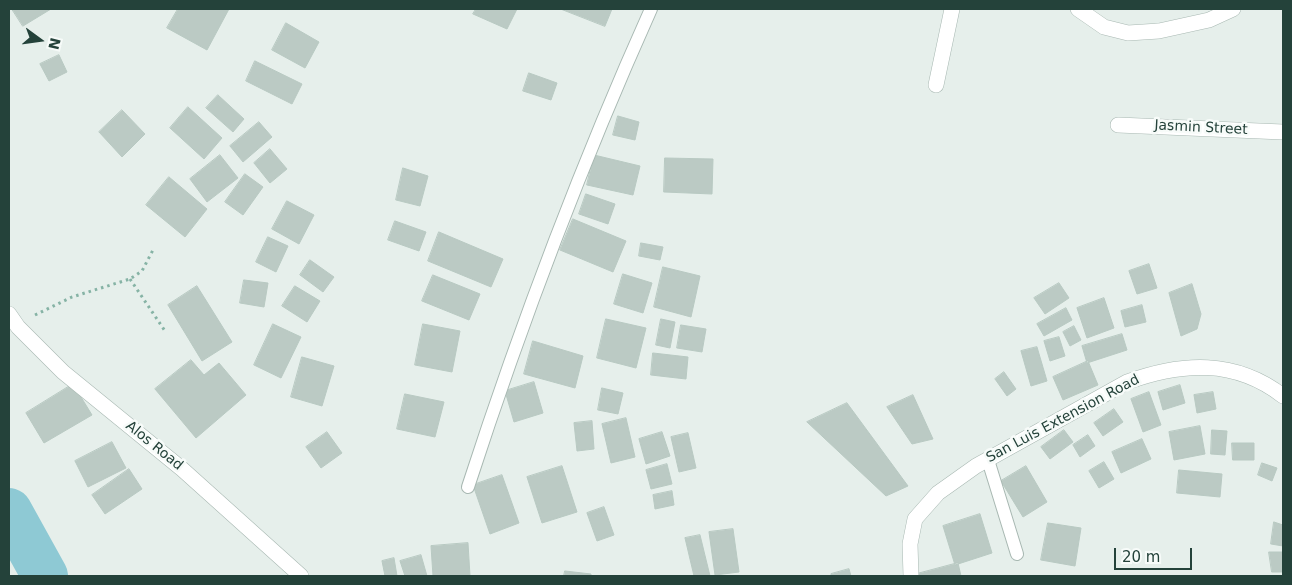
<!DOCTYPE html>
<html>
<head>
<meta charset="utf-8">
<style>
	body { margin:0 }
	#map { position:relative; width:1292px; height:585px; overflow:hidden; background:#e6efeb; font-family:"DejaVu Sans",sans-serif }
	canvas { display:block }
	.frame { position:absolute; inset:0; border:10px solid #24423a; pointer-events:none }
	.north { position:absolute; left:15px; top:15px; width:50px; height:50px; -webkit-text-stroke:4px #f7fbf9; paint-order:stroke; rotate:104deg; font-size:14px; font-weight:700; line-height:20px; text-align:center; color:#24423a }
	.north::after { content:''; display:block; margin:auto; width:18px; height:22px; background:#24423a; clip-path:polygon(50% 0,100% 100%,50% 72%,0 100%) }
	.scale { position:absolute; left:1114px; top:548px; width:78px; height:22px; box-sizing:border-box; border:2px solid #24423a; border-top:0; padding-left:6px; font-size:15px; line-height:18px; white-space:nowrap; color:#24423a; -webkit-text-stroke:4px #f7fbf9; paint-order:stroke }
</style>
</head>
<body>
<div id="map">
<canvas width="1292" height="585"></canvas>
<div class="frame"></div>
<div class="north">N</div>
<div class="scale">20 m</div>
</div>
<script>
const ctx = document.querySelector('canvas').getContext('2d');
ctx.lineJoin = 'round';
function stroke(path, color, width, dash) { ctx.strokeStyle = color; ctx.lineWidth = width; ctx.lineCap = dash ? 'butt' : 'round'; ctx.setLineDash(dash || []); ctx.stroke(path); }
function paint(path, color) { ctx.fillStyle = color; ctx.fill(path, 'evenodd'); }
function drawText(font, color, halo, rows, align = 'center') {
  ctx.font = font + ' "DejaVu Sans",sans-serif'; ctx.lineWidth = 5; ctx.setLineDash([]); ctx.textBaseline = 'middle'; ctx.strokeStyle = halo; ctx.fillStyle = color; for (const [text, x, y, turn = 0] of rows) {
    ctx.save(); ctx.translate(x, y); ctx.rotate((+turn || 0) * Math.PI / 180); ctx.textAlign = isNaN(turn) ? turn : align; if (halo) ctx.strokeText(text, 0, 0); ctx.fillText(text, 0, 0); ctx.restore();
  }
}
stroke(new Path2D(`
	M9,511L45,576`), '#8ec9d4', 46);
const building = new Path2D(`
	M12,9H51L23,26Z
	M178,9H229L207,50L167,28Z
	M476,9H517L507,29L473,14Z
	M561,9H612L605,26Z
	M286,23L319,42L305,68L272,50Z
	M59,55L67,72L49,81L40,64Z
	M255,61L302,84L292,104L246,81Z
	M529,73L557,83L551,100L523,91Z
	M218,95L244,119L233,132L206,108Z
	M188,107L222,138L204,159L170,128Z
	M122,110L145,134L122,157L99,132Z
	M618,116L639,122L635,140L613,135Z
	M259,122L272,137L243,162L230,146Z
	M270,149L287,169L270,183L254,163Z
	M220,155L238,178L207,202L190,179Z
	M594,155L640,166L633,195L587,185Z
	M665,158L713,159L712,194L664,192Z
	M403,168L428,176L420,206L396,200Z
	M245,174L263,187L243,215L225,202Z
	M169,177L207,209L185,237L146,205Z
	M586,194L615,204L608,224L579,214Z
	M287,201L314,215L299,244L272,229Z
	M573,219L626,241L613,272L560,250Z
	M395,221L426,232L419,251L388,240Z
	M439,232L503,259L491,287L428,261Z
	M268,237L288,246L276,272L256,262Z
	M641,243L663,247L660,260L639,256Z
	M310,260L334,277L323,292L300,275Z
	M1149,264L1157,288L1137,294L1129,271Z
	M663,267L700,276L691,317L654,307Z
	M623,274L652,283L643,313L614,304Z
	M433,275L480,294L469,320L422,301Z
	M244,280L268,283L264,307L240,303Z
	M1059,283L1069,298L1045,314L1034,298Z
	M1192,284L1201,314L1197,329L1181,336L1169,293Z
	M197,286L232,342L202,361L168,305Z
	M295,286L320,301L307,322L282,306Z
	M1104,298L1114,328L1087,338L1077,308Z
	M1142,305L1146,322L1125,327L1121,311Z
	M1066,308L1072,320L1044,336L1037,324Z
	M606,319L646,328L636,368L597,358Z
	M661,319L675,322L670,348L656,345Z
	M273,324L301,337L281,378L254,365Z
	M423,324L460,331L452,372L415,365Z
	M681,325L706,329L702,352L677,348Z
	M1074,326L1081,340L1070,346L1063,332Z
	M1122,334L1127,350L1087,363L1082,346Z
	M1059,337L1065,356L1050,361L1044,341Z
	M533,341L583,356L575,388L524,374Z
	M1037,347L1047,381L1031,386L1021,351Z
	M653,353L688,357L686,379L651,375Z
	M302,357L334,366L322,406L291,397Z
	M191,360L204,375L219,363L246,395L196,438L155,389Z
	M1088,361L1098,385L1063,400L1053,377Z
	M1004,372L1016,389L1007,396L995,379Z
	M534,382L543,413L514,422L505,391Z
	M73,384L92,415L44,443L26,413Z
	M1180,385L1185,403L1163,410L1158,392Z
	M602,388L623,393L618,414L598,410Z
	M1149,392L1161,425L1143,432L1131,399Z
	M1213,392L1216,409L1197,413L1194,395Z
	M405,394L444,402L435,437L397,429Z
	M913,395L933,439L912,444L887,407Z
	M847,403L908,486L886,496L807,422Z
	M1114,409L1123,422L1103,436L1094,423Z
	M626,418L635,457L611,463L602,424Z
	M592,421L594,449L577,451L574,423Z
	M1200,426L1205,454L1174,460L1169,432Z
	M1064,430L1073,442L1050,459L1041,447Z
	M1212,430L1227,431L1225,455L1211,454Z
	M327,432L342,453L321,468L306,447Z
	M662,432L670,456L646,464L639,439Z
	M688,433L696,468L679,472L671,437Z
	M1088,435L1095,446L1080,457L1073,445Z
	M1142,439L1151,459L1121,473L1112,452Z
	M112,442L126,468L88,487L75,461Z
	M1232,443H1254V460H1233Z
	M1104,462L1114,479L1099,488L1089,471Z
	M1262,463L1277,468L1272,481L1258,475Z
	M667,464L672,484L651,489L646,470Z
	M562,466L577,512L542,523L527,477Z
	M1026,466L1047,502L1023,517L1001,481Z
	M129,469L142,489L105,514L92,495Z
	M1179,470L1222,474L1220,497L1177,493Z
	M502,475L519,523L490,534L473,485Z
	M672,491L674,505L655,509L653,495Z
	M604,507L614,535L597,541L587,513Z
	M980,514L992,553L955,565L943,526Z
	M1274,522L1283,525V546L1271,544Z
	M1048,523L1081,528L1075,566L1041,560Z
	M733,529L739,572L715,575L709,532Z
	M700,535L710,576H694L685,538Z
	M468,543L470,576H433L431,546Z
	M1269,552H1283V572H1272Z
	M421,555L427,576H405L400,561Z
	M394,558L397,576H385L382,561Z
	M958,563L961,576H913V575Z
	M849,569L851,576H831V574Z
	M565,571L591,574V576H564Z`);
paint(building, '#bbcac4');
stroke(building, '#b8c9c2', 1);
const service = new Path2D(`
	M988,460L1017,554
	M468,487C521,324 581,165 651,9`);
const minor = new Path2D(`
	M1078,9L1104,27L1128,33L1159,31L1209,20L1233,9
	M936,85L952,9
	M1118,125L1283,132
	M9,314L18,327L63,372L182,469L301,576
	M911,576L910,544L915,519L938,493L976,466L1127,382C1182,362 1235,359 1283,396`);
stroke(service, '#a8b8b2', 14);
stroke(minor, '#a8b8b2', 16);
stroke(new Path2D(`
	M130,279L165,331
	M35,315L72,297L130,279L142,271L154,248`), '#86b3a5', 3, [2.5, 4]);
stroke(service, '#fff', 12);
stroke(minor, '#fff', 15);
drawText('14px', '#24423a', '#f7fbf9', [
	["Jasmin Street",1201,128,3],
	["San Luis Extension Road",1063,419,-28],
	["Alos Road",154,446,39]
]);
</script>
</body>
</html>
